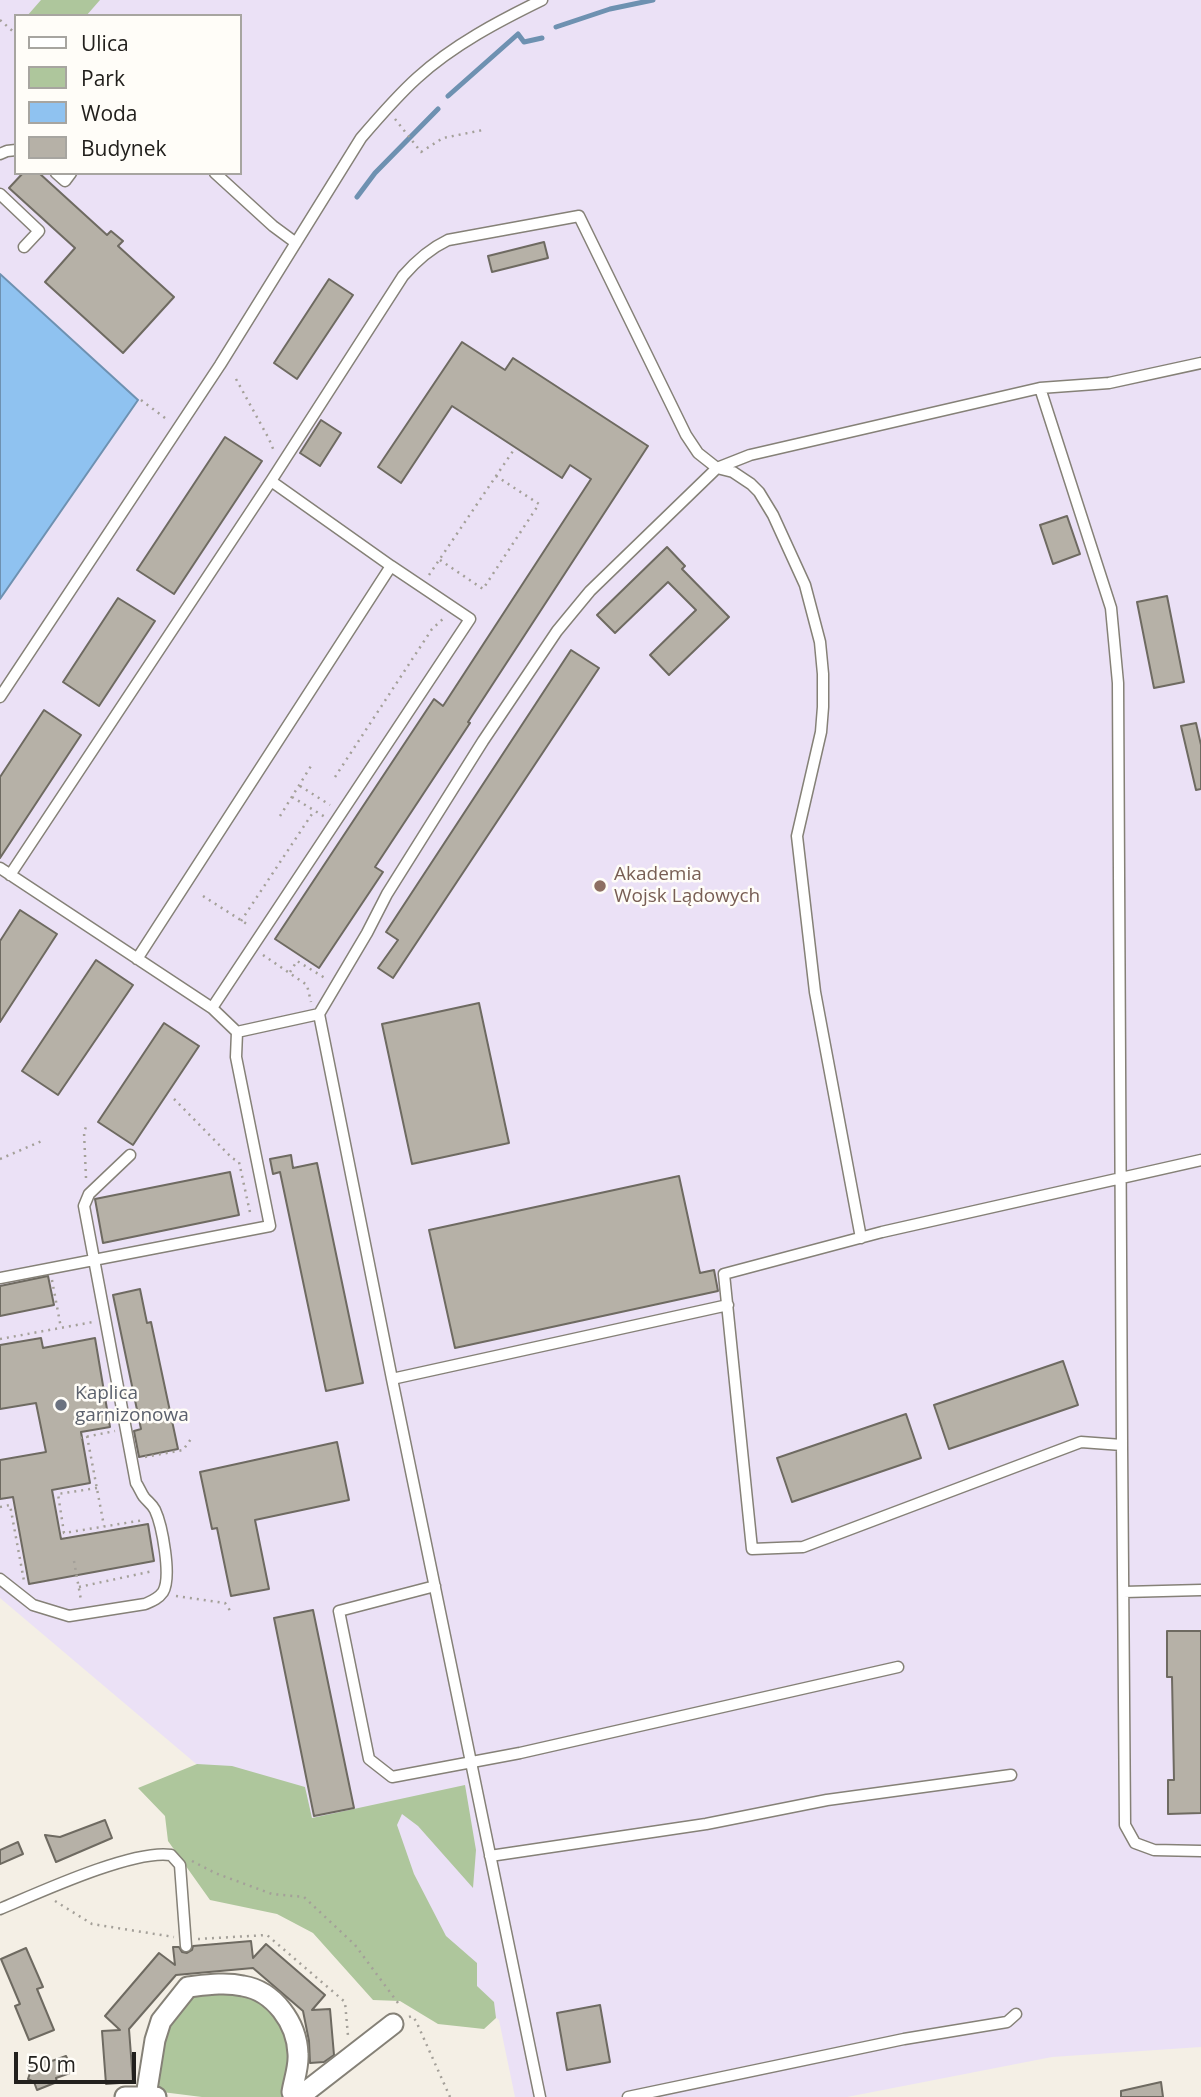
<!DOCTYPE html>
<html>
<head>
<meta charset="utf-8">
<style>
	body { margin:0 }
	#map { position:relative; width:1201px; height:2097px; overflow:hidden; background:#f4efe5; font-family:"Open Sans",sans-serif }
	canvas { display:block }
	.legend { position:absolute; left:14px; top:14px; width:228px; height:161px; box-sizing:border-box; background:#fffdf8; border:2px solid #a7a5a0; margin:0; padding:9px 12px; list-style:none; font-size:21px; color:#22201d }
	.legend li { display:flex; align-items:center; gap:14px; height:35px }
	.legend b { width:35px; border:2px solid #a7a5a0 }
	.scale { position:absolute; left:14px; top:2052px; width:122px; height:32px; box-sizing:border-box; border:4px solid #22201d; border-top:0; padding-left:9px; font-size:21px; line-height:24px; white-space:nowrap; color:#22201d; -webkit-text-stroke:5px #fffdf8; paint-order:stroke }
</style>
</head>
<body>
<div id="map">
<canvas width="1201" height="2097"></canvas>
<ul class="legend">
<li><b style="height:9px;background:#fff"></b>Ulica</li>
<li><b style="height:19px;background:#aec69c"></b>Park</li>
<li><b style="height:19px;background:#8fc2f0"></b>Woda</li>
<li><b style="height:19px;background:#b6b1a7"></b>Budynek</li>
</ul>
<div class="scale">50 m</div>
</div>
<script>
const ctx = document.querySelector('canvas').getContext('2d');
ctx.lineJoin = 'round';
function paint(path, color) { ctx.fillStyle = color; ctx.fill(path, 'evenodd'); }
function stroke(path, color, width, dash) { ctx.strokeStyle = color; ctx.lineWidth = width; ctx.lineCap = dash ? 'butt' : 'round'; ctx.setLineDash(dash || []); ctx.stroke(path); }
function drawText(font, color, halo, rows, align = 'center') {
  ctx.font = font + ' "Open Sans",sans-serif'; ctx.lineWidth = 5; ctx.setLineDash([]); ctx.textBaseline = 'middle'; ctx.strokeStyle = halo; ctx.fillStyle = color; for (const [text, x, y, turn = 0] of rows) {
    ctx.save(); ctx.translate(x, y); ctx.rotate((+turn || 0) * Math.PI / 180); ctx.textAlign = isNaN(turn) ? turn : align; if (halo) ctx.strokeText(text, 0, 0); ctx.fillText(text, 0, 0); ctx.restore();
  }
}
paint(new Path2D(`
	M0,0H1201V2047L1052,2057L847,2097H515L499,2020L0,1598ZM16,16H240V173H16Z`), '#ebe1f6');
paint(new Path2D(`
	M41,0H100L86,16H27Z
	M197,1764L232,1766L305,1787L312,1818L465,1785L476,1850L473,1888L418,1826L402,1814L397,1825L414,1874L446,1936L477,1963V1986L494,2002L496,2018L484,2029L438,2024L400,2001L373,2000L313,1933L277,1914L210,1900L168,1841L165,1816L138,1788Z
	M242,1990L278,2013L293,2054L284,2097H202L162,2092L156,2087L161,2031L180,2007L202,1991Z`), '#aec69c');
const water = new Path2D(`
	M0,274L138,400L0,599Z`);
paint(water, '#8fc2f0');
stroke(water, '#6e91b1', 2);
stroke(new Path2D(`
	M556,27L610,9L653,0
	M448,96L518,34L524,42L542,38
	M357,197L375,173L438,109`), '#6e91b1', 5);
const building = new Path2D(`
	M23,173H39L107,235L111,231L123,241L118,246L174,297L123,353L45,282L75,248L9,188Z
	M544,242L548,258L492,272L488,256Z
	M329,279L353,295L297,379L274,363Z
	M462,342L505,370L513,358L648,446L468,722L470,723L375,867L383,872L319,968L275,939L434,699L443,706L591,479L570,465L562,478L452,406L401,483L378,467Z
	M321,420L341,433L320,466L300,453Z
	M225,437L262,461L174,594L137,570Z
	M1067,516L1080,554L1053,564L1040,525Z
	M667,547L685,566L682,569L729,617L669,675L650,655L696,610L668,582L615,633L597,615Z
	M1167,596L1184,682L1154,688L1137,602Z
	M118,598L155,621L99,706L63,682Z
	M571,650L599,668L393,978L378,968L398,940L386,932Z
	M44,710L81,735L0,858V777Z
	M1196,723L1201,745V789L1196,790L1181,726Z
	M20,910L57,934L0,1022V941Z
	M96,960L133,985L58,1095L22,1071Z
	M479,1003L509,1143L412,1164L382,1024Z
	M164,1023L199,1046L133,1145L98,1122Z
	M291,1155L293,1168L317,1163L363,1383L326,1391L280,1172L273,1174L270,1159Z
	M230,1172L239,1215L103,1243L95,1199Z
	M679,1176L700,1273L714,1270L718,1291L455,1348L429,1230Z
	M48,1276L54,1305L0,1316V1286Z
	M140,1289L147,1323L151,1322L178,1449L139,1457L134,1431L141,1429L113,1295Z
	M41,1338L43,1348L95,1338L110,1427L81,1432L90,1483L52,1490L61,1539L148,1524L154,1561L29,1584L13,1497L0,1499V1460L46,1452L36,1403L0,1409V1345Z
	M1063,1361L1078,1405L949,1449L934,1405Z
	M906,1414L921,1458L792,1502L777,1458Z
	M337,1442L349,1500L255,1520L269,1589L231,1596L217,1528L212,1529L200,1472Z
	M313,1610L354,1808L314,1816L274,1618Z
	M1167,1631H1201V1813L1168,1814V1780H1174L1172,1677H1167Z
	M105,1820L112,1838L56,1862L45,1835L60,1837Z
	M18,1842L23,1854L0,1864V1850Z
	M251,1941L253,1958L266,1944L325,1995L312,2010L330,2009L334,2055L324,2062L310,2063L309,2041L303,2011L253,1968L176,1975L129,2029L133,2082L106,2084L102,2031L120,2030L105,2016L159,1953L175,1965L173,1947H179L182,1952L187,1953L192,1950L193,1946Z
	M26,1948L43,1987L37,1989L54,2030L29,2040L15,2006L20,2004L1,1959Z
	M600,2005L610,2062L567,2070L557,2013Z
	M66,2056L73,2072L56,2078L57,2082L37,2090L34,2082L28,2079L30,2073L28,2066L48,2059L49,2062Z
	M1161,2082L1163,2097H1121V2091Z`);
paint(building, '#b6b1a7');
stroke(building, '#6e6a61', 2);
const service = new Path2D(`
	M0,154L7,151L16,150
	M56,173L65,181L71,173
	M215,173L273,226L296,243
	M0,194L39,231L24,247
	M1040,388L1111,608L1118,683L1122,1445
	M0,697L220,365L361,138C379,117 397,96 417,78C453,45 499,21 542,0
	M0,868L212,1008L237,1032L319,1014L392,1379L540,2097
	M10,875L271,481L403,276C416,261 429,249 448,240L579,216L686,435L698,453L717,468L733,472L751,484L759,492L773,515L805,585L820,642L823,674V707L821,732L797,836L815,992L861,1238
	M137,959L391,566
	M212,1008L470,619L391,566L271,481
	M319,1014L367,933L387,894L483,741L557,631L590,591L717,468L750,455L1040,388L1109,383L1201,363
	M1201,1160L882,1232L724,1274L752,1549L803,1547L1081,1442L1122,1445L1125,1825L1135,1843L1154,1850L1201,1851
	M0,1278L270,1226L236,1057L237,1032
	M392,1379L728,1305
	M0,1579L33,1605L69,1616L145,1604C152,1601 158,1599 163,1592C172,1577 162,1525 155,1510C152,1504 148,1502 144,1497C141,1493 139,1487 136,1483L84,1206L89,1194L130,1155
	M435,1586L339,1611L369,1759L392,1777L520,1753L898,1667
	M1124,1592L1201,1590
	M490,1856L706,1824L827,1800L1011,1775
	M0,1909C38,1893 133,1849 171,1855L180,1865L186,1946
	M628,2097L904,2039L1007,2022L1016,2014`);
const minor = new Path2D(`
	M146,2096L155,2040L161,2021L188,1987C206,1985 225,1982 243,1986C274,1991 297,2023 298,2054C299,2066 294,2080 292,2092L294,2097
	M125,2097H156
	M299,2097L393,2024`);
stroke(service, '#858177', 13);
stroke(minor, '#858177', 23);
stroke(new Path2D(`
	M0,20L16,34
	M395,119L421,152L443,138L483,130
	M236,379L269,439L274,451
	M141,400L169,421
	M440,560L483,589L539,504L496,476
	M429,575L513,451
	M335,777L432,629L445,617
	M300,786L330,805
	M292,797L325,817
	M280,816L311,766
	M203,896L250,926
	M241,921L314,811
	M263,955L307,985L311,1002
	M290,972L297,961L325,978
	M174,1099L232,1158L239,1162L251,1217
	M0,1159L42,1141
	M86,1178L84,1132L86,1127
	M52,1280L61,1328
	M0,1339L93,1322
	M87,1436L104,1526
	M80,1438L115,1431
	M145,1457L183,1450L191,1439
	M97,1488L58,1494L64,1533L144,1520
	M0,1507L10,1505L24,1581
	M74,1561L81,1600
	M79,1587L153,1571
	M176,1596L225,1603L231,1612
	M192,1861L215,1873L272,1894L304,1897L355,1945L401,2007
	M55,1901L92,1924L174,1937
	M198,1939L267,1935L345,2002L348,2036
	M409,2017L412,2016L416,2021L450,2097`), '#a4a099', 2.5, [2, 5]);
stroke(service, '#fff', 10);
stroke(minor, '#fff', 19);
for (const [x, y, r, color] of [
	[600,886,7,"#8d6e63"],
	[61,1405,7,"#6b7280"]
]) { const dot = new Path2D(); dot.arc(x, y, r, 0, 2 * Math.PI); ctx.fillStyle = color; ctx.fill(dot); stroke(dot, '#fffdf8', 2.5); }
drawText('19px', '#785e54', '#fffdf8', [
	["Akademia",614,875],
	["Wojsk Lądowych",614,897]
], 'left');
drawText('19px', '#5b616d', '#fffdf8', [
	["Kaplica",75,1394],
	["garnizonowa",75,1416]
], 'left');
</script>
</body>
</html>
